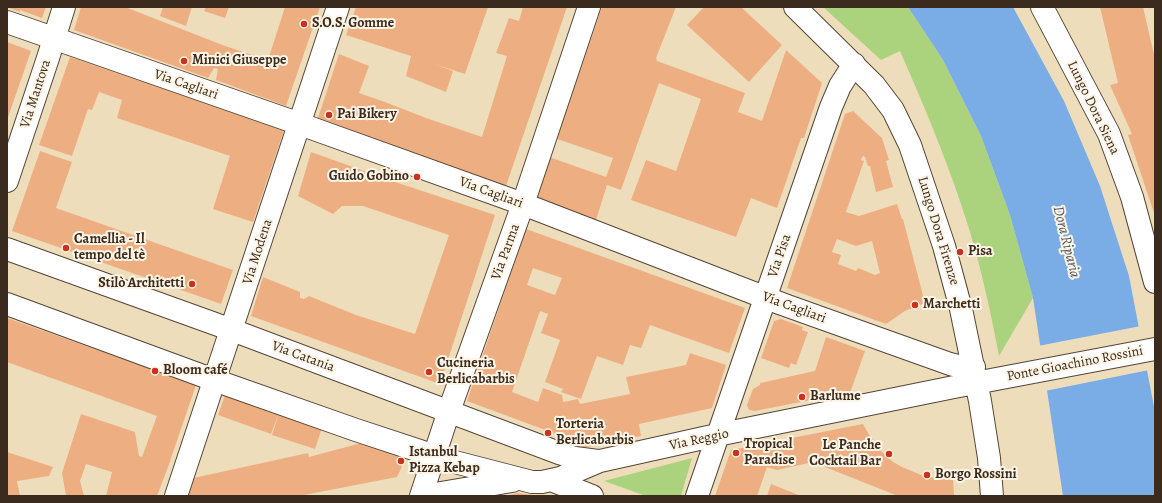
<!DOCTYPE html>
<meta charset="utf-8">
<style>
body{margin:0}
#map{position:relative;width:1162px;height:503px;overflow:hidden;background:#edb;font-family:Alegreya,serif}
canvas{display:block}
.frame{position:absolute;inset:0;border:8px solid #3b2a1e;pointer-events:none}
</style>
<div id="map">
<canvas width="1162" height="503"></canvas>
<div class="frame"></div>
</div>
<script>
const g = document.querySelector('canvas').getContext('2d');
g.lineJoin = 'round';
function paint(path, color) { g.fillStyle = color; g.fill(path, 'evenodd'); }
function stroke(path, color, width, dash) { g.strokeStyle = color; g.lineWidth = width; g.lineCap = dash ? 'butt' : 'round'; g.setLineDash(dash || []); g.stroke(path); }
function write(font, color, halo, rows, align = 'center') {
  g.font = font + ' Alegreya,serif'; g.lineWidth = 4; g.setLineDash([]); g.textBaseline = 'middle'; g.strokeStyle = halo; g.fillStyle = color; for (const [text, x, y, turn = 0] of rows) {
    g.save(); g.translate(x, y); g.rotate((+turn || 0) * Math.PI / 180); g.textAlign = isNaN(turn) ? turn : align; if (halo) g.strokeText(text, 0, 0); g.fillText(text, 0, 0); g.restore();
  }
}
paint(new Path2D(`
 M823,7H908L943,60L981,136L1010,215L1033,298L999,356C991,314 982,272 970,232C951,170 926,110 900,51L881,60Z
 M692,458L681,496H646L604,481Z`), '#abd37e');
paint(new Path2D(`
 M908,7H1013L1064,101L1100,186L1129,276L1155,412V496H1063L1033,298L1010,215L981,136L943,60Z`), '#7aade6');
paint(new Path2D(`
 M1141,326L1149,370L1045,391L1038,346Z`), '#edb');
paint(new Path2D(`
 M7,7H46L42,18L20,10V12Z
 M81,7H125L225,46L268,60L285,7H320L286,106L216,80L218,69L214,68L208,78L74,30Z
 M163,7H192L186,26L160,16Z
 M206,7H229L225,18L204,11Z
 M356,7H488L465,74L434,64L453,71L446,92L406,76L411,56L346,35Z
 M523,7H567L506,186L318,118L339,54L369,66L359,93L385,102L426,118L482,137L507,56L496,53L509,18L519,21Z
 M602,7H676L656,58L657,61L745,93L738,112L762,121L786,50L822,83L804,138H801L777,208L751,198L736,237L631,200L646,160L676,171L701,99L659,83L621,190L607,185L596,220L536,198L549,157L606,177L613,158L557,139Z
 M704,7H741L782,45L749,82L687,25Z
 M1100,7H1143L1155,59V216L1128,135L1132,134L1110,85L1118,83Z
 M7,42L31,51L7,120Z
 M70,57L284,130L253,222L213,209L230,156L117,118L122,100L99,92L92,110L88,109L72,156L39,145Z
 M853,111L882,138L889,160L886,161L893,187L876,192L870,166H868L865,157L863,156L861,160L864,161L846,212L859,216L897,204L902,219H903L925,303L905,311L886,324L787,288L845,114ZM837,239L856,246L872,241L880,273L875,275L858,268L856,271L838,264L841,255L832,252Z
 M40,151L72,162L56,208L233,270L221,304L12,231Z
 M311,152L395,182L495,215L440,384L251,316L263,277L300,292V298L304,299L309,296L356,315L415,334L449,235L363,206H342L333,214L298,196Z
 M526,229L745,308L729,353L650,325L641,348L630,345L623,365L597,356L581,399L561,392L563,389L545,382L560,340L541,333L548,314L540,311L512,392L538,402L543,388L562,395L563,402L578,399L580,404L630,394L626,377L686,365L690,353L726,365L712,408L639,424L641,436L573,450L569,434L567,438L467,401ZM533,268L562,278L555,295L527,285Z
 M7,318L196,385L168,467L157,496H106L112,472L86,464L80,481L84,496H66L62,473L81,414L135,432L139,456L142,457L157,416L7,362Z
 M781,319L803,327L802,330L808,332L796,365L791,363L789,368L761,358L774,321Z
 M826,337L865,351L850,393L821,398L755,411L749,410L747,405L753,389L760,385V383L815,371Z
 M227,390L323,425L315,449L272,435L279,413L271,434L218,415Z
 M863,424L868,433L879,449L893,462L902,467L926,477L953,479L954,496H898L825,467L827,459L777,470L767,467L757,496H715L731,450Z
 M365,442L405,460L397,477L299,496H182L189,479L308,453L309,457Z
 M7,452L53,467L49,476L17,481L20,496H7Z
 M771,484L801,496H767Z
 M518,493L534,495V496H505Z`), '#edaf82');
const minor = new Path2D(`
 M795,7L874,85L893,110L910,145L944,246L961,309L980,401L989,458L992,496
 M1042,7L1109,134L1132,197L1155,282
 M7,22L300,124L523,204L782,304L950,364L962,367H974
 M7,181L48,58L64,7
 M7,249L232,330L559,453L575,458L598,461
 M7,304L214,380L356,430L447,460L532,482H542L560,478L600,461L717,435L954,387L1155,349
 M551,480L592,496
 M176,496L338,7
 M421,496L449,411L523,204L589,7
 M423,496L512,481
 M697,496L831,107L840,86L854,64`);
stroke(minor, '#564536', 24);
stroke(minor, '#fff', 22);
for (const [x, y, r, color] of [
 [304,24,4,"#c8321e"],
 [184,61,4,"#c8321e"],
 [329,115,4,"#c8321e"],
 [417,177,4,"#c8321e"],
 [66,248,4,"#c8321e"],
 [960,252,4,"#c8321e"],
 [192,284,4,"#c8321e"],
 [915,305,4,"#c8321e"],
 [155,371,4,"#c8321e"],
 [429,372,4,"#c8321e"],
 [802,397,4,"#c8321e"],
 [548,433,4,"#c8321e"],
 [736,453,4,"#c8321e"],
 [889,454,4,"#c8321e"],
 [401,461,4,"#c8321e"],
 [927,475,4,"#c8321e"]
]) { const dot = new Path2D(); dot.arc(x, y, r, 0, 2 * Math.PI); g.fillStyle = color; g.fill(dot); stroke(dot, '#fcf5e5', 1.5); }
write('bold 14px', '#3b2a1e', '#fcf5e5', [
 ["S.O.S. Gomme",312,24],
 ["Minici Giuseppe",192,61],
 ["Pai Bikery",337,115],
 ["Guido Gobino",409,177,"right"],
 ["Camellia - Il",74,240],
 ["tempo del tè",74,256],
 ["Pisa",968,252],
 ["Stilò Architetti",184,284,"right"],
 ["Marchetti",923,305],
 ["Cucineria",437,364],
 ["Berlicabarbis",437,380],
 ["Bloom café",163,371],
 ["Barlume",810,397],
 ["Torteria",556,425],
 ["Berlicabarbis",556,441],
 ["Tropical",744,445],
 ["Paradise",744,461],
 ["Le Panche",881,446,"right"],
 ["Cocktail Bar",881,462,"right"],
 ["Istanbul",409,453],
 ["Pizza Kebap",409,469],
 ["Borgo Rossini",935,475]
], 'left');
write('14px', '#3b2a1e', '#fcf5e5', [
 ["Via Cagliari",186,85,19],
 ["Via Mantova",36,94,-72],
 ["Lungo Dora Siena",1093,108,64],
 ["Via Cagliari",491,193,20],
 ["Lungo Dora Firenze",938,231,73],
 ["Via Modena",258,252,-72],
 ["Via Parma",506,252,-70],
 ["Via Pisa",780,256,-71],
 ["Via Cagliari",794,308,20],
 ["Via Catania",303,357,20],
 ["Ponte Gioachino Rossini",1075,364,-11],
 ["Via Reggio",699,440,-12]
]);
write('italic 15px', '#515864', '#fcf5e5', [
 ["Dora Riparia",1066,242,76]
]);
</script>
